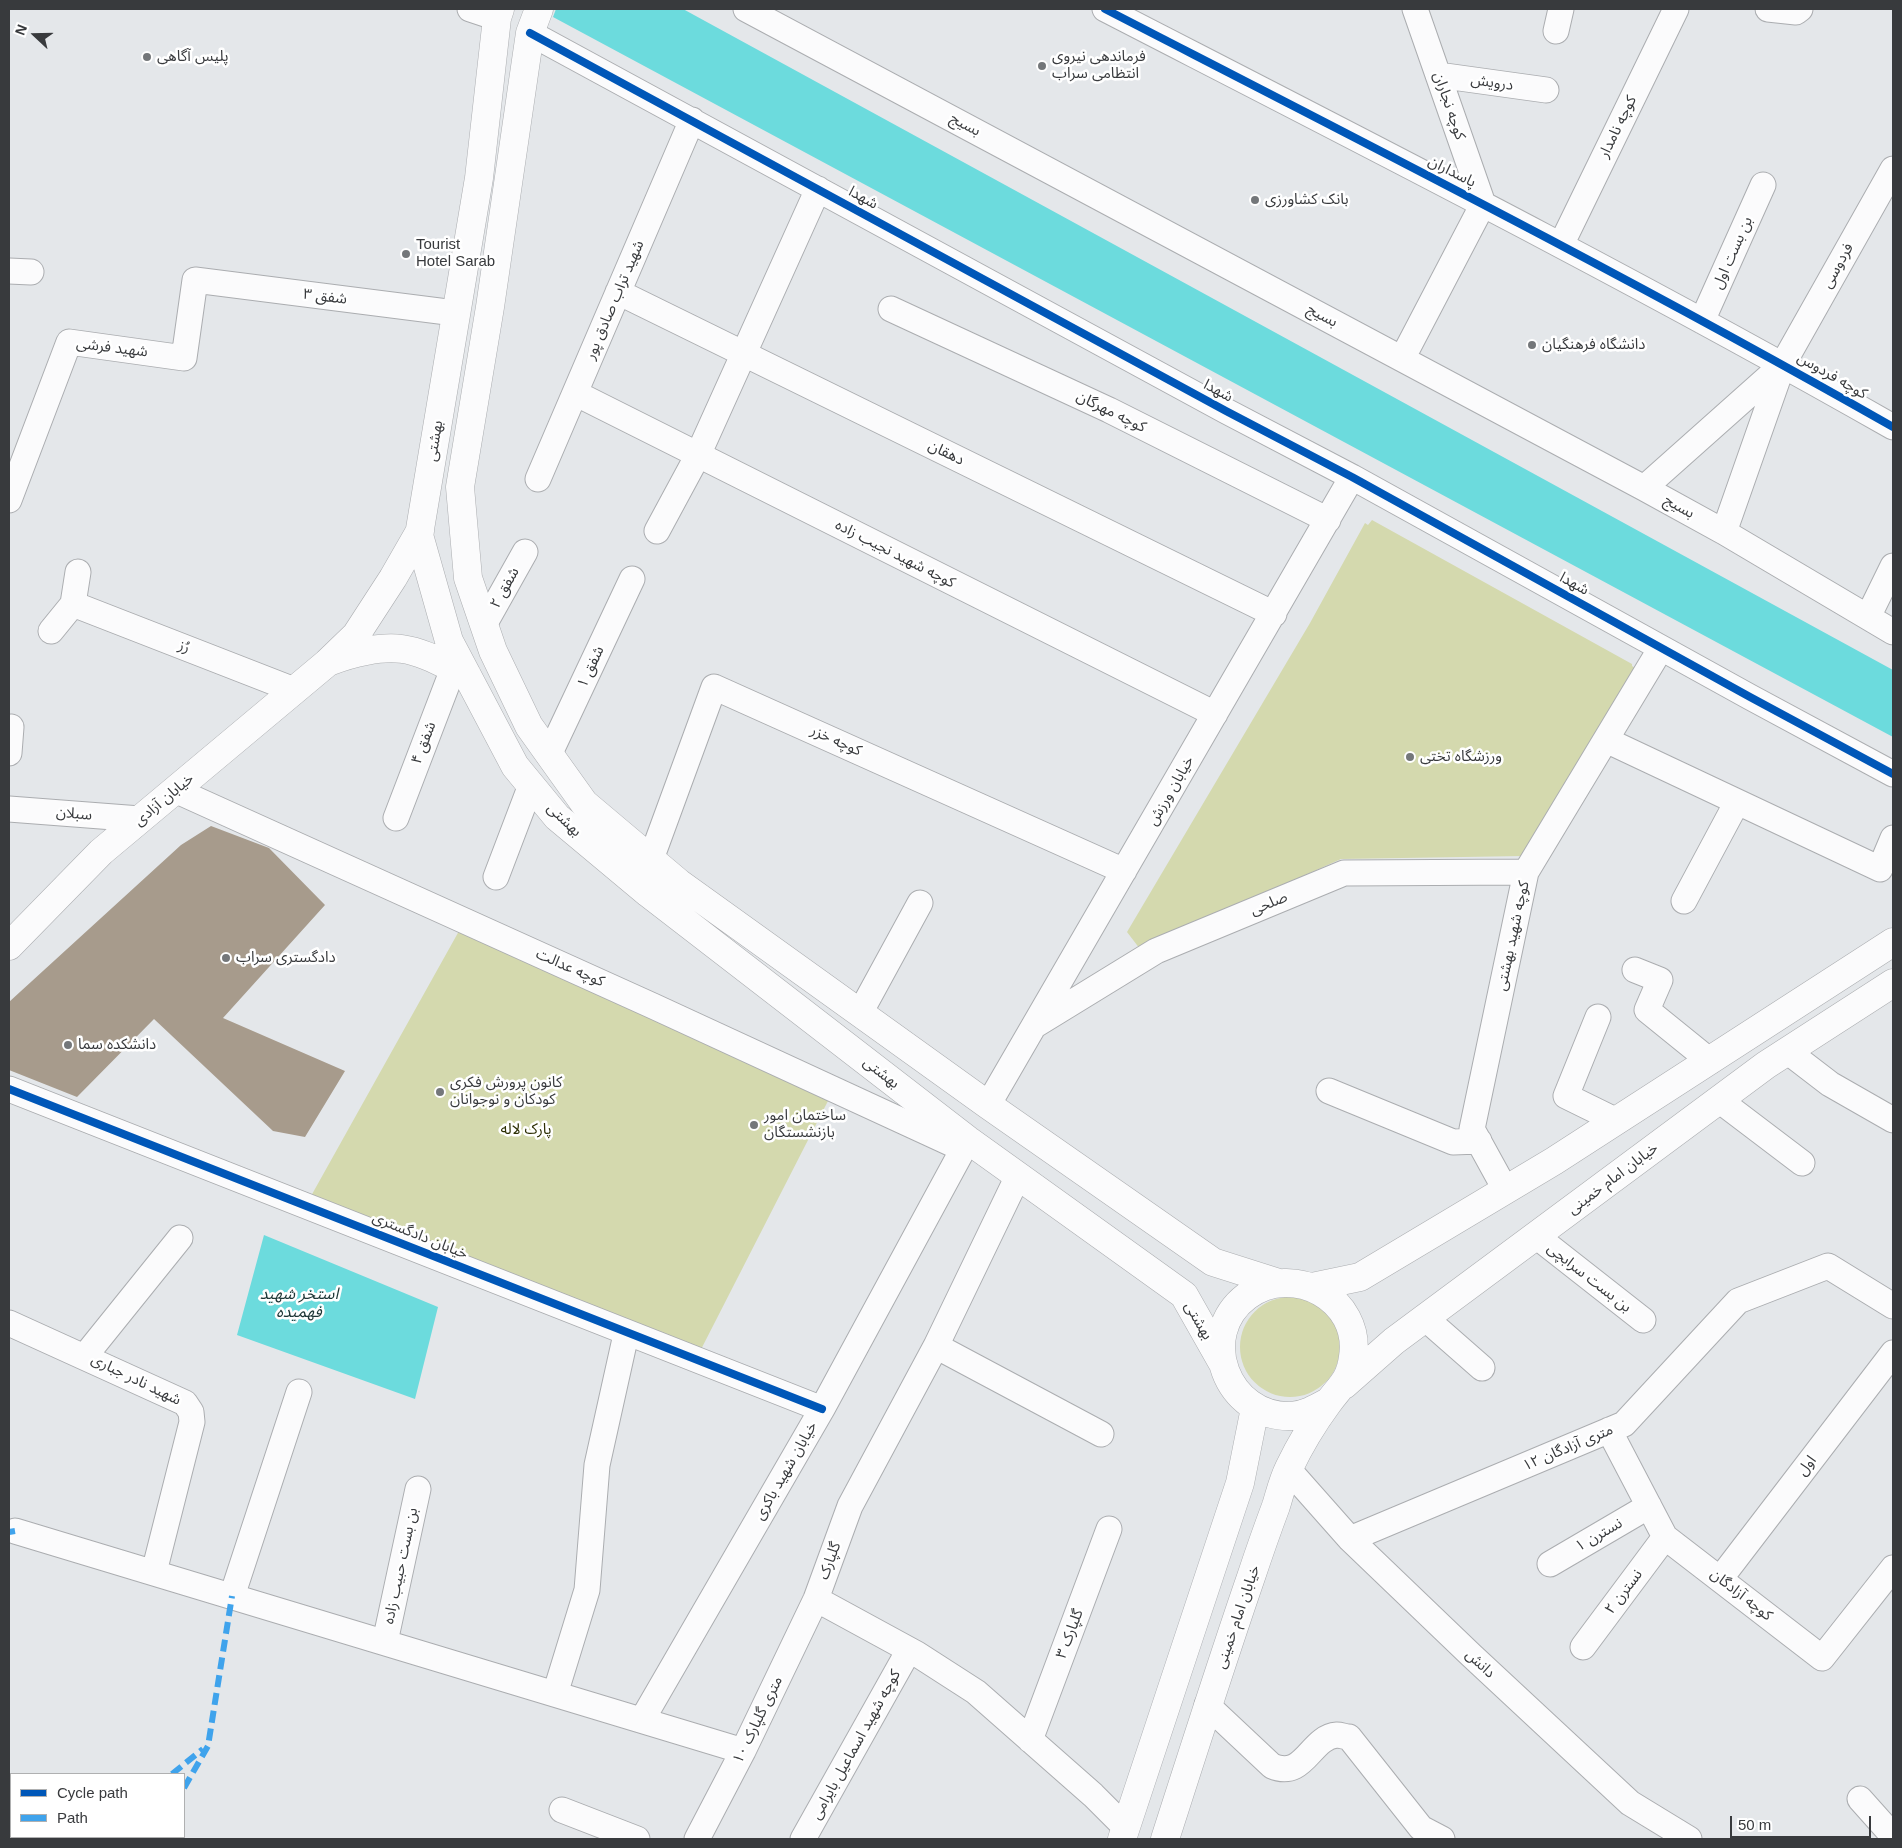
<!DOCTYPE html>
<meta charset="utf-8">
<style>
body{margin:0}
#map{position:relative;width:1902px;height:1848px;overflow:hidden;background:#e4e7ea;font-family:Helvetica,sans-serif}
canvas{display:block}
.frame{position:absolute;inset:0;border:10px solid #383a3d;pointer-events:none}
.legend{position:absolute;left:10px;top:1773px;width:175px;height:65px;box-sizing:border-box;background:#fff;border:1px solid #afb0b1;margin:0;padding:6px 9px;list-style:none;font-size:15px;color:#383a3d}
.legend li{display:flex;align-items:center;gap:10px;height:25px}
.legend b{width:25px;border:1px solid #afb0b1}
.north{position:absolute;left:10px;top:10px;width:50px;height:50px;-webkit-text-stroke:4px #fff;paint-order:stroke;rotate:291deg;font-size:14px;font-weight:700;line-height:20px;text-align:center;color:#383a3d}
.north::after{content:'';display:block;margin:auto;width:18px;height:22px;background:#383a3d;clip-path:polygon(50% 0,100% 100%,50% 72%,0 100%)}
.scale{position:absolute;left:1730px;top:1816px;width:141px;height:22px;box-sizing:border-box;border:2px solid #383a3d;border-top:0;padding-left:6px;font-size:15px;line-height:18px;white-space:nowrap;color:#383a3d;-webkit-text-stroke:4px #fff;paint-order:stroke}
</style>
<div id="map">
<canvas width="1902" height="1848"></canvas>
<div class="frame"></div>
<ul class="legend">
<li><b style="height:6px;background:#0057b8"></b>Cycle path</li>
<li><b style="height:6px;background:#3fa3ec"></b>Path</li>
</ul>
<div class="north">N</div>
<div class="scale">50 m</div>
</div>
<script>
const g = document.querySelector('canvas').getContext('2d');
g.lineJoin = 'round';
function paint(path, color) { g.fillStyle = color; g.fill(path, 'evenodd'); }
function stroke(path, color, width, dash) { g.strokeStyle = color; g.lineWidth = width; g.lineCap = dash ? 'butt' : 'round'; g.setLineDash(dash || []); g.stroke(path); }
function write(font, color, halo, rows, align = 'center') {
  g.font = font + ' Helvetica,"Noto Sans Arabic",sans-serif'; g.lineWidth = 5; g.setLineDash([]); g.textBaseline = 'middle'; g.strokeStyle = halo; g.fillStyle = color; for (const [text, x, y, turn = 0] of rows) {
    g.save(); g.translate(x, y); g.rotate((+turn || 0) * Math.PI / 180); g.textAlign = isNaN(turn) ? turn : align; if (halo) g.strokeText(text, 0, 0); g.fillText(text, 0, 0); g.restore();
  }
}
paint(new Path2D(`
 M1372,520L1632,664V666L1638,670L1524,856L1341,859L1140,949L1127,932L1310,623L1365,523L1368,525Z
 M459,931L829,1099L692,1367L306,1205Z
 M1240 1347a50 50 0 1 1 100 0a50 50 0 1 1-100 0Z`), '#d4d9ae');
paint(new Path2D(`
 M556,9H683L1893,670V737L553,17Z
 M264,1235L438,1307L415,1399L237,1335Z`), '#6cdbdd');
paint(new Path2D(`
 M211,826L269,848L325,905L223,1018L345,1071L305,1137L273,1131L154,1019L77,1097L9,1070V1002L181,845Z`), '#a79b8c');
const minor = new Path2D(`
 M470,9L497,18
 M746,9L1644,488L1724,532L1893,632
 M1105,9C1369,145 1635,280 1893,427
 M1768,9L1796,12L1800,9
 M1556,31L1561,9
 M530,33L1226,411L1352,477L1750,697L1893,774
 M1438,75L1546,90
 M1561,245L1676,9
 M9,271L31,272
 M618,292L1274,614
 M891,309L1109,410L1328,520
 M1702,321L1763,185
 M1402,359L1483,204L1415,9
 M575,393L1215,714
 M538,479L692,120
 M1644,488L1781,366
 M9,500L69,342L184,358L195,280L455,313
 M657,531L698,455L818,189
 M1724,532L1783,364L1893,169
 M73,604L294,690
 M1868,617L1893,566
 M484,625L525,552
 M51,631L73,604L78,572
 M1606,740L1880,869L1893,838
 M9,753L11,727
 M549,755L632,579
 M175,790L653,1006L963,1149
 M9,809L140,819
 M396,818L453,669
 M651,859L714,687L1124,871
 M496,877L531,785
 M1684,901L1737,802
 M1635,970L1660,980L1647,1010L1710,1061
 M860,1013L920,903
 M1598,1017L1566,1096L1617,1121
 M1037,1024L1156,951L1344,873L1526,872
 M1787,1051L1830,1084L1893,1120
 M9,1089L822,1409
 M1329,1091L1453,1142L1479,1141
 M1719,1100L1802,1163
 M988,1105L1352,477
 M1505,1189L1472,1129L1526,872L1661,648
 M1536,1236L1643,1320
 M1425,1318L1482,1368
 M9,1323L185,1403L191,1412L192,1422L154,1572
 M936,1346L1101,1434
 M85,1356L180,1238
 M1609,1430L1665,1537L1822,1658L1893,1568
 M1288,1469L1350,1539L1471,1655L1630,1803L1689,1839
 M15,1531L743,1751
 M1350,1539L1624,1424L1738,1301L1828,1266L1893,1306
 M1550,1564L1649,1506
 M1720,1579L1893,1353
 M232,1596L299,1392
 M816,1599L917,1654L976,1692L1093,1795L1126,1828
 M385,1642L418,1489
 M1583,1647L1665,1537
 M555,1694L587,1590L597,1465L625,1339
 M1207,1705L1272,1766C1305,1780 1310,1737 1337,1735C1341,1735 1345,1737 1349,1737L1421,1828L1442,1839
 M642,1720L822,1409L968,1140
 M1030,1740L1109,1529
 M1860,1799L1893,1836
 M562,1810L637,1839
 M697,1839L743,1751L816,1599L850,1506L936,1346L1018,1176
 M803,1839L909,1650`);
const major = new Path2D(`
 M500,9L497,18L479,178L419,535L449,641L515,766L557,817L648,893L968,1140L1184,1295L1222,1362
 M539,9L530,33L490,307L460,487L468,578L493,651L529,726L584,803L679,883L988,1105L1213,1262L1279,1283
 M331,661C351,653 381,646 402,649C425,652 447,666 467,675
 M9,946L101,852L327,663L356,635L393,578L420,531
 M1312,1287L1360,1277L1554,1161L1893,942
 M1344,1385L1394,1341L1766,1065L1893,983
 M1122,1839L1240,1483L1255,1408
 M1165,1839C1193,1752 1221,1664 1251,1577C1259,1553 1267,1530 1276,1506C1280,1493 1283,1480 1289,1468C1299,1447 1314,1422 1328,1403C1340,1386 1350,1381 1353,1357C1362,1299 1293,1262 1247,1296C1195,1335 1227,1418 1291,1416C1305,1415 1317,1408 1328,1402`);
stroke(minor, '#abadb0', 27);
stroke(major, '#abadb0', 29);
stroke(new Path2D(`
 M9,1808L11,1809
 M64,1837L69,1839`), '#c7c7c9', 3, [2.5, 2.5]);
stroke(minor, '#fbfbfc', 25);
stroke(major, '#fbfbfc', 28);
stroke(new Path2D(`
 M9,1532L15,1531
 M172,1774L203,1749
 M184,1788L208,1746L232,1596
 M90,1839L93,1837
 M155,1839L156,1837`), '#3fa3ec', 6, [12, 6]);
stroke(new Path2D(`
 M1105,9C1369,145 1635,280 1893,427
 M530,33L1226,411L1352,477L1750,697L1893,774
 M9,1089L822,1409`), '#0057b8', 8);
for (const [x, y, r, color] of [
 [147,57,5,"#74777a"],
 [1042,66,5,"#74777a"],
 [1255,200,5,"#74777a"],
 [406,254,5,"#74777a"],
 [1532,345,5,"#74777a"],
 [1410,757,5,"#74777a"],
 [226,958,5,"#74777a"],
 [68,1045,5,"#74777a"],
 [440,1092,5,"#74777a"],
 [754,1125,5,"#74777a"]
]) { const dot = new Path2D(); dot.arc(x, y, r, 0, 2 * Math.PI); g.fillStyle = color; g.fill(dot); stroke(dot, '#fff', 2); }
write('15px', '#383a3d', '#fff', [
 ["پلیس آگاهی",157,57],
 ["فرماندهی نیروی",1052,57],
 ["انتظامی سراب",1052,74],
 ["بانک کشاورزی",1265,200],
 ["Tourist",416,245],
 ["Hotel Sarab",416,262],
 ["دانشگاه فرهنگیان",1542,345],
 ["ورزشگاه تختی",1420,757],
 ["دادگستری سراب",236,958],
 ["دانشکده سما",78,1045],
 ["کانون پرورش فکری",450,1083],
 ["کودکان و نوجوانان",450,1100],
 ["ساختمان امور",764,1116],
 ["بازنشستگان",764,1133]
], 'left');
write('15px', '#383a3d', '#fff', [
 ["درویش",1492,83,8],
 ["کوچه نجاران",1449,106,71],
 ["بسیج",965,125,28],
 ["کوچه نامدار",1618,127,-64],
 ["پاسداران",1452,172,27],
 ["شهدا",863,198,29],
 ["بن بست اول",1733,253,-66],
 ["فردوسی",1838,266,-61],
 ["شفق ۳",325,297,7],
 ["شهید تراب صادق پور",615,300,-67],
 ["بسیج",1322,316,28],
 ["شهید فرشی",112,348,7],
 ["کوچه فردوس",1832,376,30],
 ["شهدا",1218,391,28],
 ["کوچه مهرگان",1111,412,26],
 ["بهشتی",435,441,-81],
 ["دهقان",946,453,26],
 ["بسیج",1679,507,29],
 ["کوچه شهید نجیب زاده",895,554,27],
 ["شهدا",1574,584,29],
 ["شفق ۲",505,588,-61],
 ["رُز",184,647,21],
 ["شفق ۱",591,667,-65],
 ["کوچه خزر",836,741,24],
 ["شفق ۴",424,743,-69],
 ["خیابان ورزش",1171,791,-60],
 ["خیابان آزادی",164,800,-40],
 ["سبلان",74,814,5],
 ["بهشتی",564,820,44],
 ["صلحی",1269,904,-23],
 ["کوچه شهید بهشتی",1513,936,-78],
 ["کوچه عدالت",570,968,24],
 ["بهشتی",881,1073,38],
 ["خیابان امام خمینی",1613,1179,-37],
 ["خیابان دادگستری",420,1236,22],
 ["بن بست سرابچی",1589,1278,38],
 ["بهشتی",1198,1321,60],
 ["شهید نادر جباری",136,1380,26],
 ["۱۲ متری آزادگان",1568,1448,-23],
 ["اول",1807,1466,-53],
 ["خیابان شهید باکری",786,1471,-60],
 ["نسترن ۱",1599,1535,-30],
 ["گلپارک",830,1561,-70],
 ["بن بست حبیب زاده",401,1566,-78],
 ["نسترن ۲",1624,1592,-53],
 ["کوچه آزادگان",1741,1595,38],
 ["خیابان امام خمینی",1238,1617,-71],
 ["گلپارک ۳",1070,1634,-69],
 ["دانش",1480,1664,43],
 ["۱۰ متری گلپارک",758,1720,-64],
 ["کوچه شهید اسماعیل بایرامی",856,1745,-61]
]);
write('15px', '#2c2e03', '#fff', [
 ["پارک لاله",526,1130]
]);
write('italic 16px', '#1d3636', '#fff', [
 ["استخر شهید",299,1295],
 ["فهمیده",299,1313]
]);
</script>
